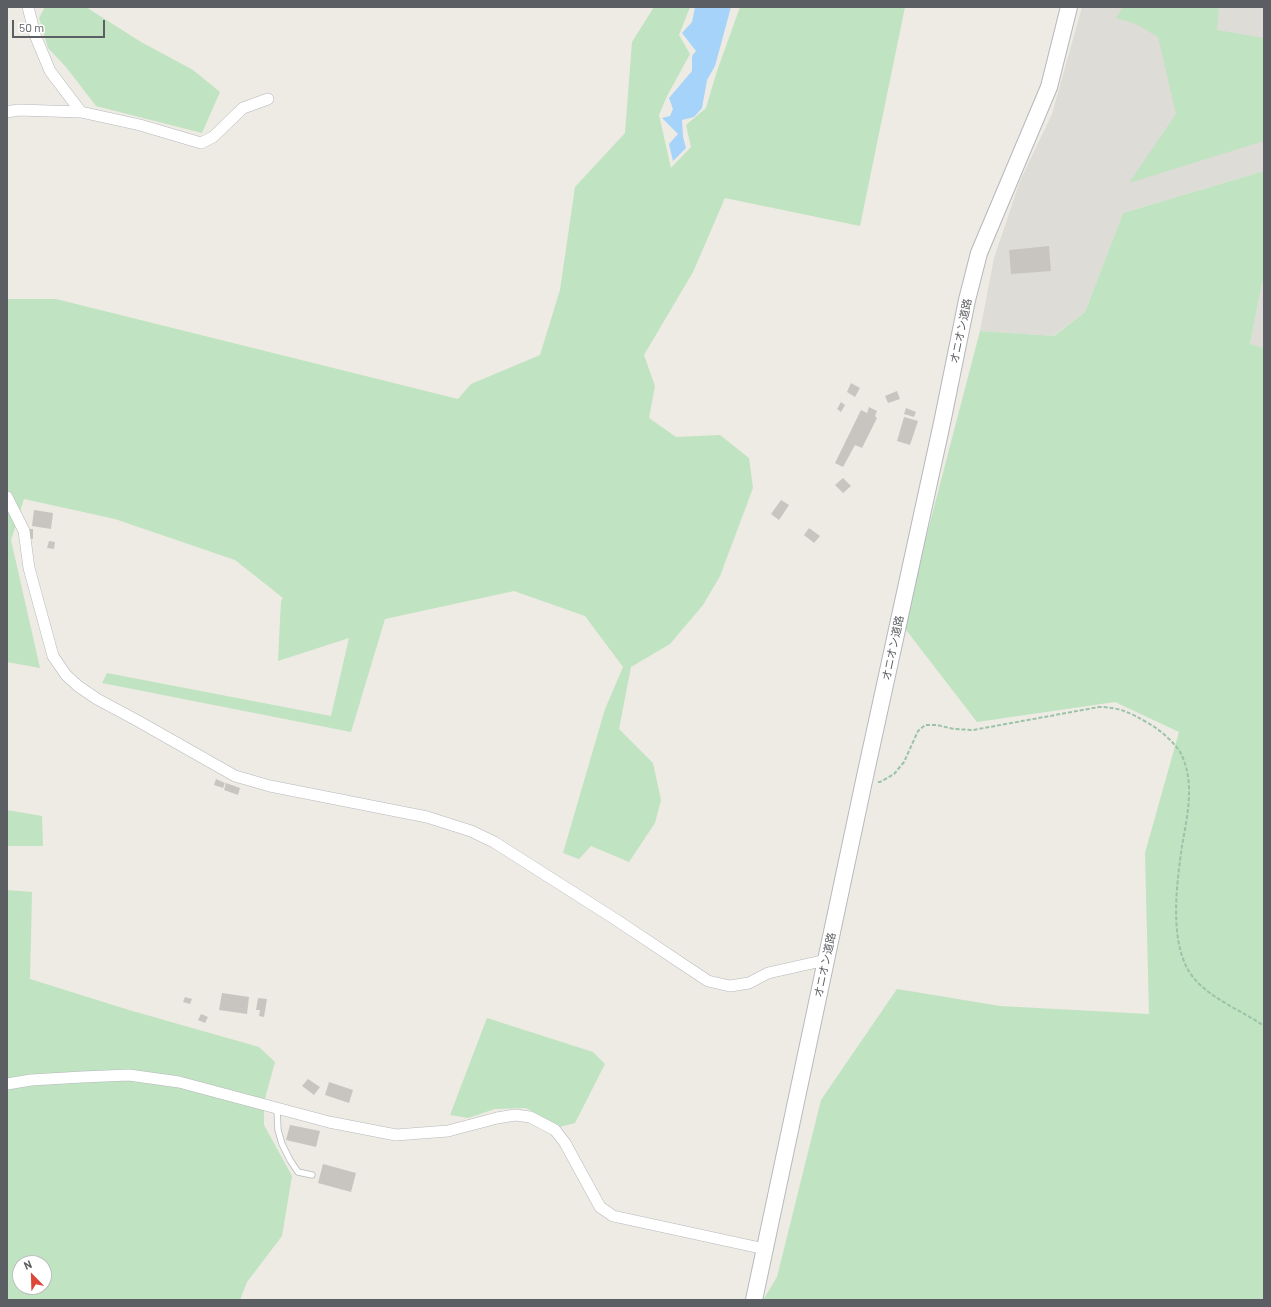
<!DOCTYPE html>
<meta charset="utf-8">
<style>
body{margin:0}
#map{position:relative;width:1271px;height:1307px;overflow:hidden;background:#edebe3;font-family:Barlow,sans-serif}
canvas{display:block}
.frame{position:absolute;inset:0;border:8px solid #5b5e62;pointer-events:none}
.north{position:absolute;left:12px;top:1255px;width:40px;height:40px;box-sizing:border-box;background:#fff;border:1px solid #bdbfc0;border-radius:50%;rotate:337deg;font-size:11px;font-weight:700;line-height:16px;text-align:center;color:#5b5e62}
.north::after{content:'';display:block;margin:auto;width:14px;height:18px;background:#de4737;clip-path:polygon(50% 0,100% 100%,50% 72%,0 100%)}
.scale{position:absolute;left:12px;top:20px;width:93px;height:18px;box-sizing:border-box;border:2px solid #5b5e62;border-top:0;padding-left:5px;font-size:12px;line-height:14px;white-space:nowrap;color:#5b5e62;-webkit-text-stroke:3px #fff;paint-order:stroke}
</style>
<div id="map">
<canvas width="1271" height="1307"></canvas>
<div class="frame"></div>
<div class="north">N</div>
<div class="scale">50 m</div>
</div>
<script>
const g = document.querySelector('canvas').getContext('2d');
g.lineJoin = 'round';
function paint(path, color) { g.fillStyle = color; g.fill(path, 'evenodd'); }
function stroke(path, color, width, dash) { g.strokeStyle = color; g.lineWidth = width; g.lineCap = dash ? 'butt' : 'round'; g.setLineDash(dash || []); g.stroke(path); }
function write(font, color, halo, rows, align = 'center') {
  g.font = font + ' Barlow,"Noto Sans JP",sans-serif'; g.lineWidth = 4; g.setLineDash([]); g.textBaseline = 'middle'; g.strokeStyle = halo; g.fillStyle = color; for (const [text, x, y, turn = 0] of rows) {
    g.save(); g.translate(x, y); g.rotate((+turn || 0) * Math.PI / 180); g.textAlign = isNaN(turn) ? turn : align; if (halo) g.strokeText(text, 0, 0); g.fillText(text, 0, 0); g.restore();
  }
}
paint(new Path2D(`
 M1082,7H1264V171L1123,213L1085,312L1053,336L980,331L994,258L1020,181L1052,114Z
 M1264,274V348L1250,344Z`), '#dedcd7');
paint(new Path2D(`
 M45,7H86L141,42L193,70L220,92L202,133L96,106L66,67L48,48L39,18Z
 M654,7H690L679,35L690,54L667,96L659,115L671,168L691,147L686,125L706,108L717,71L740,7H905L860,226L725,198L693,272L644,355L655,386L649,418L676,437L720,435L749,458L753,488L720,576L703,605L670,644L631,667L619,729L653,763L661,800L655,823L629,862L591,846L579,859L563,853L605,709L623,667L585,616L514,591L385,619L351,732L102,683L107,673L331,716L349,638L278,661L281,601L283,598L235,560L115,519L24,499L11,540L40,668L7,662V299H56L458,399L471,384L540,355L560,290L575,187L625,133L632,42Z
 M1123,7H1219L1217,30L1264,38V141L1129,183L1176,114L1158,37L1136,24L1116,18Z
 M1264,171V274L1250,344L1264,348V1300H763L777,1277L821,1100L897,989L1000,1006L1149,1014L1145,853L1179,732L1115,702L977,722L903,626L980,331L1054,336L1085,312L1123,213Z
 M7,810L42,816L43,846H7Z
 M7,890L32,892L30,979L129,1010L259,1047L275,1062L264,1102V1125L292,1176L282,1236L247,1282L240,1300H7ZM20,1263H44V1287H20Z
 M487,1018L593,1052L605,1064L575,1123L560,1127L526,1108L495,1109L468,1118L450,1115Z`), '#c0e3c1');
paint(new Path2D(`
 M695,7H731L715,66L707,80L702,108L694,117L682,120L683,137L686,148L673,161L669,144L678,134L662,118L670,116L673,109L669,98L692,71V56L696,51L682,33L692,22Z`), '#a5d3fa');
paint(new Path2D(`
 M1049,246L1051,271L1011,274L1009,250Z
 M851,383L860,388L855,397L847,392Z
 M897,391L900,399L888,403L885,396Z
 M841,402L845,405L841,412L837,409Z
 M869,407L877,411L875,416L877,418L862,448L855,445L843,467L835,463L861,410L867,413Z
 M906,408L916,412L914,417L904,414Z
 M904,417L918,421L910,445L897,441Z
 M843,478L851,486L843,493L835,485Z
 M781,500L789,505L779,520L771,514Z
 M34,510L53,513L51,529L32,526Z
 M809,528L820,536L814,543L804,535Z
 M28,529H33V539H28Z
 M49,541L55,542L54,549L47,548Z
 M216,779L225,783L223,788L214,785Z
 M226,783L240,788L238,795L224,790Z
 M222,993L249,997L247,1014L219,1010Z
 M185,997L192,999L190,1004L183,1002Z
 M258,998L267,999L264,1017L259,1016L260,1010H256Z
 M201,1014L208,1017L205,1023L198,1020Z
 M308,1079L320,1087L314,1095L302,1086Z
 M329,1082L353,1090L349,1103L325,1095Z
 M290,1125L320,1131L316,1147L286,1140Z
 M323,1164L356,1173L351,1192L318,1183Z`), '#c8c5c0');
const lane = new Path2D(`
 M277,1108L278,1130L282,1144L290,1160L298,1172L312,1175`);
const street = new Path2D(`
 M28,7L35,35L50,71L81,112
 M7,112L18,110L81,112L140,125L201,143L213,137L243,108L268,99
 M7,497L24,531L29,568L53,656L66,675L78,686L97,699L138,721L235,776L270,786L427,817L471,831L494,842L615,919L708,981L730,986L749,983L768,973L826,960
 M7,1084L31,1080L82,1077L129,1075L179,1082L329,1122L396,1135L448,1131L497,1118L515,1115L530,1117L555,1130L565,1143L600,1207L613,1216L765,1249`);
const secondary = new Path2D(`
 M754,1300L864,781L942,423L967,300L979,253L1049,87L1069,7`);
stroke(lane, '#b5b8bc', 7);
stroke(street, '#b5b8bc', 12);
stroke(secondary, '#b4b7bc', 18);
stroke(new Path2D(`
 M878,782H880L894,774L904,762L918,731L925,725H937L954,729L973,730L1099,707C1119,707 1131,713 1148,723C1158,728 1178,745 1182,756C1195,784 1187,817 1182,846C1177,882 1170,932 1186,966C1200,995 1238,1008 1264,1026`), '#9ac3a7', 2, [4, 2]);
stroke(lane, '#fff', 5.5);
stroke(street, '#fff', 11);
stroke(secondary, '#fff', 16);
write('11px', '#5b5e62', '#fff', [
 ["オニオン道路",961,331,-78],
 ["オニオン道路",893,648,-78],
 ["オニオン道路",825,965,-78]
]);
</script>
